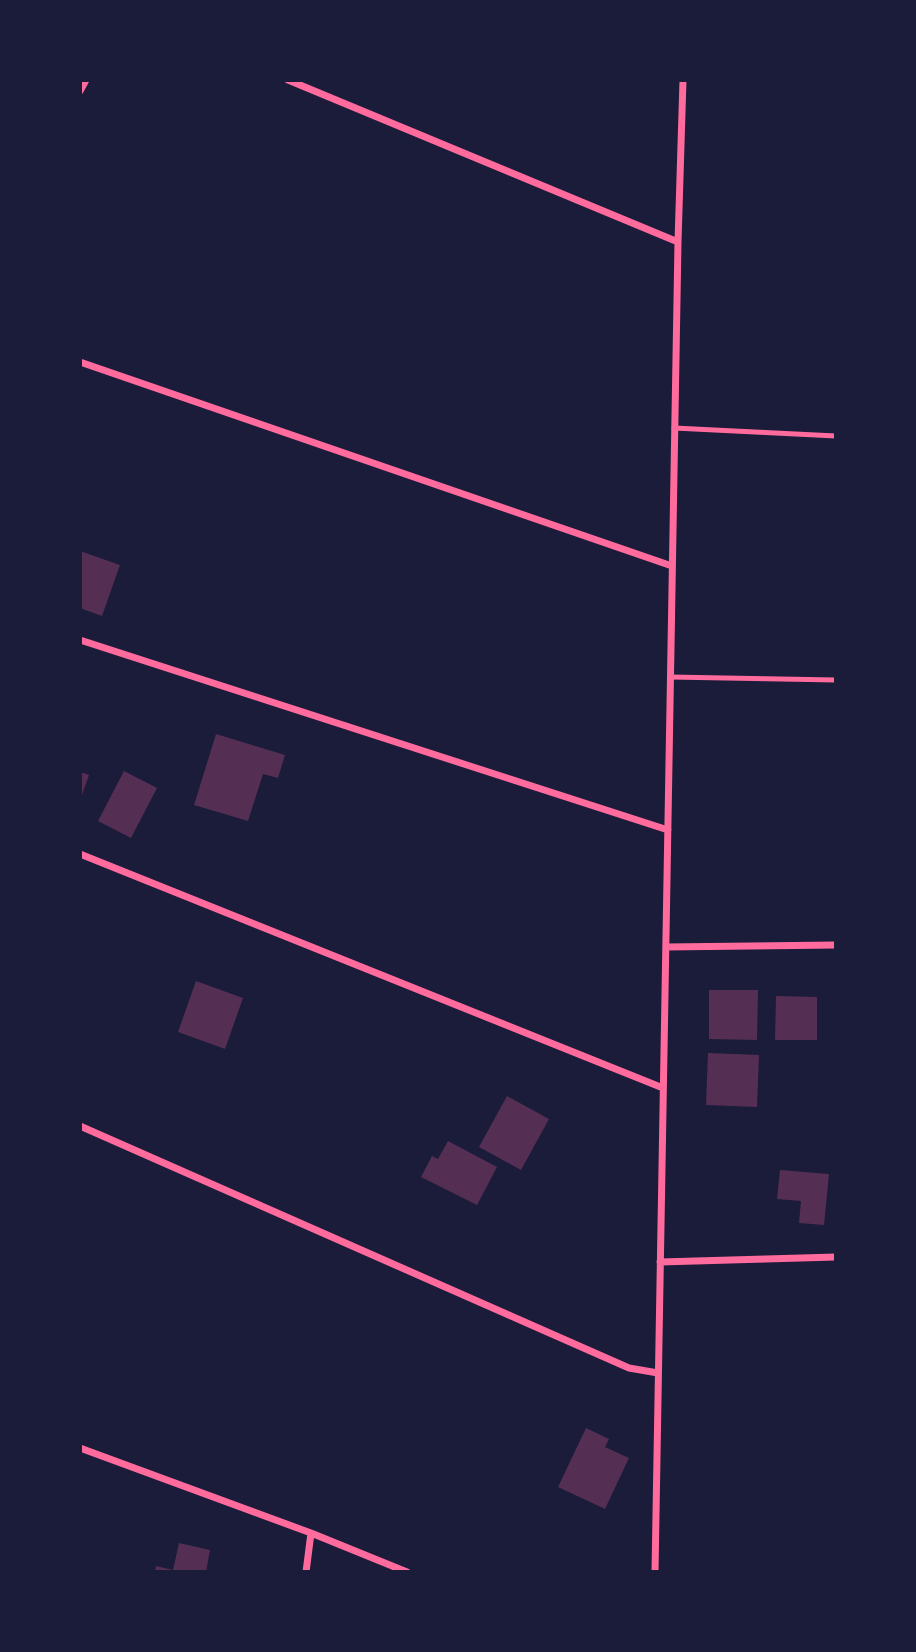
<!DOCTYPE html>
<style>
body{margin:0}
#map{position:relative;width:916px;height:1652px;overflow:hidden;background:#1b1b3a;font-family:Mulish,sans-serif}
canvas{display:block}
.frame{position:absolute;inset:0;border:82px solid #1b1b3a;pointer-events:none}
</style>
<div id="map">
<canvas width="916" height="1652"></canvas>
<div class="frame"></div>
</div>
<script>
const g = document.querySelector('canvas').getContext('2d');
g.lineJoin = 'round';
function paint(path, color) { g.fillStyle = color; g.fill(path, 'evenodd'); }
function stroke(path, color, width, dash) { g.strokeStyle = color; g.lineWidth = width; g.lineCap = dash ? 'butt' : 'round'; g.setLineDash(dash || []); g.stroke(path); }
paint(new Path2D(`
 M80,551L120,565L102,616L80,608Z
 M216,734L285,755L278,778L263,774L248,821L194,805Z
 M124,771L157,788L131,838L98,821Z
 M80,772L89,775L81,798H80Z
 M196,981L243,998L225,1049L178,1032Z
 M709,990H758L757,1040L709,1039Z
 M776,996L817,997V1040H775Z
 M708,1053L759,1055L757,1107L706,1105Z
 M507,1096L549,1119L521,1170L479,1147Z
 M448,1141L497,1167L477,1205L421,1177L432,1156L438,1159Z
 M780,1170L829,1174L824,1225L799,1223L801,1201L777,1199Z
 M586,1428L609,1439L605,1447L629,1458L605,1509L558,1487Z
 M179,1543L210,1550L206,1572H155L156,1566L173,1570Z`), '#542f53');
stroke(new Path2D(`
 M674,428L836,436
 M670,677L836,680`), '#ff6b9d', 5);
stroke(new Path2D(`
 M288,80L678,242
 M80,91L86,80
 M80,362L672,566
 M80,640L668,830
 M80,854L663,1088
 M666,947L836,945
 M80,1126L629,1368L658,1373
 M660,1262L836,1257
 M80,1448L311,1533L407,1572
 M306,1572L311,1533
 M655,1572L678,242L683,80`), '#ff6b9d', 7);
</script>
